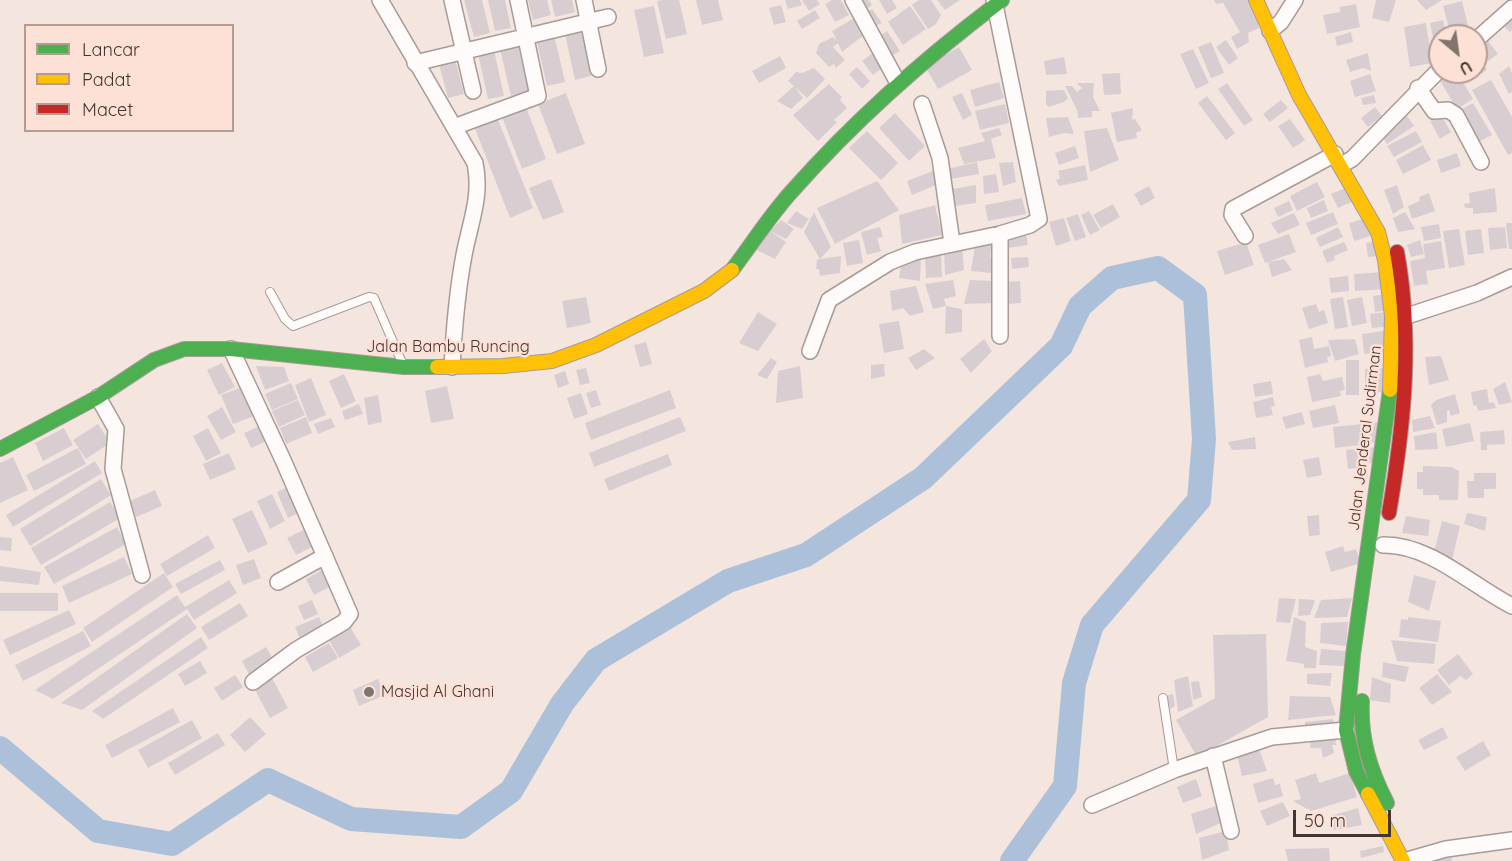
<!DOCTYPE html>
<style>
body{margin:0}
#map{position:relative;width:1512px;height:861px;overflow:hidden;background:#f5e5df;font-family:Quicksand,sans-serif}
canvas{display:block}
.legend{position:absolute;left:24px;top:24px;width:210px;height:108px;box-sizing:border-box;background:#fde1d7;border:2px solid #b39c94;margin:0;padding:8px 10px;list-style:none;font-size:18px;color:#433530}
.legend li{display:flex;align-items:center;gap:12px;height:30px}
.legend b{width:30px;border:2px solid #b39c94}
.north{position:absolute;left:1428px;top:24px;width:60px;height:60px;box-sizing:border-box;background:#fde1d7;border:2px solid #b39c94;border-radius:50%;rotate:151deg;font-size:16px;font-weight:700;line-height:24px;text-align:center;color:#433530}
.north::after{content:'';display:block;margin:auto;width:21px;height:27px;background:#81736d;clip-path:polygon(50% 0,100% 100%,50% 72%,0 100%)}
.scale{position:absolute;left:1293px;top:810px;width:98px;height:27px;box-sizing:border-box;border:3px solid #433530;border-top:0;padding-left:8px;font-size:18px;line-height:21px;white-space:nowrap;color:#433530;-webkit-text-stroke:4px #fde1d7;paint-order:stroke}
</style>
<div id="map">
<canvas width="1512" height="861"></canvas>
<ul class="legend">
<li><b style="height:8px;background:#4caf50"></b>Lancar</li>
<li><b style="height:8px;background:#ffc107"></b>Padat</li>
<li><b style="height:8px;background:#c62828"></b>Macet</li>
</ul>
<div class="north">U</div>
<div class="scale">50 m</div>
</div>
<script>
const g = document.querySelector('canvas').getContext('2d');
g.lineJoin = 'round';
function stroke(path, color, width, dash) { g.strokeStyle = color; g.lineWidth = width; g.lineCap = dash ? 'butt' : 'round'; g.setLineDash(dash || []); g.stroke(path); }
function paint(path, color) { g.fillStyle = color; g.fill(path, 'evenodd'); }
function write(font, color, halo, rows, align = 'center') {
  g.font = font + ' Quicksand,sans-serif'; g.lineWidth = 5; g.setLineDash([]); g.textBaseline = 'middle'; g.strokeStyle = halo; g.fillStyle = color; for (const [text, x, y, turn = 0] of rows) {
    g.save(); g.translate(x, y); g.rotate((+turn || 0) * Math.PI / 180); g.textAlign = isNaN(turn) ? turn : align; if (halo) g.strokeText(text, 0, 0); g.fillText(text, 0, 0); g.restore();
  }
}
stroke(new Path2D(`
 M0,748L98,831L172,844L268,780L351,819L461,827L511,791L562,704L596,660L728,581L806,555L923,478L1061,346L1080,306L1112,278L1158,268L1195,295L1204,439L1199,500L1092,625L1074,683L1065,786L1012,861`), '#acc1d9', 24);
paint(new Path2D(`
 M464,0H482L490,33L474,37Z
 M488,0H505L511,28L495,31Z
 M528,0H547L551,15L533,20Z
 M551,0H572L575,12L555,17Z
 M663,0H679L687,34L666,39L657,1Z
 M696,0H718L723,20L702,25Z
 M785,0H800L802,5L788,9Z
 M802,0H817L820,4L809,11Z
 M832,0H841L849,15L835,22L825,4Z
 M856,0H869L872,5L863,12Z
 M879,0H892L897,8L887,14Z
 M919,0H931L941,15L936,24L928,29L912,5Z
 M937,0H960L945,10Z
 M1214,0H1253L1259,28L1248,33L1249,42L1237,49L1231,37L1240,32L1223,3L1216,4Z
 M1376,0H1396L1389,22L1372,18Z
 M1417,0H1442L1426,10Z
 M1462,1L1470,34L1451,36L1443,6Z
 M1356,4L1360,27L1327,34L1323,15L1340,12V7Z
 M781,5L786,22L774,25L769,8Z
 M654,6L664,53L644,57L634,10Z
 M910,6L926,29L903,45L888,22Z
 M872,9L882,23L871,28L863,14Z
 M815,10L820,18L802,29L797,21Z
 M1512,12V30L1510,32L1501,23Z
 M856,17L864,35L842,52L838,43L833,47L845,60L836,68L834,64L829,67L816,53L819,44L833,37L837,41L832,31Z
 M1443,20L1447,36H1440V50L1436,51L1430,23Z
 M1426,23L1432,63L1410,67L1404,27Z
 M582,31L591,76L575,80L565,34Z
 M887,31L900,51L889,58L876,38Z
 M1351,32L1353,42L1337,46L1335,37Z
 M554,34L565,82L547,86L536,38Z
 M1226,40L1238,58L1229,65L1216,47Z
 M1488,41L1498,54L1488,61L1479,48Z
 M1211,42L1224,73L1211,78L1198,47Z
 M518,45L529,92L511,96L500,49Z
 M959,47L972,70L938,89L925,66Z
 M1193,49L1209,83L1196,89L1180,54Z
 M494,50L504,96L488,99L478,54Z
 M1476,52L1487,70L1474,78L1470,72H1476Z
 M873,53L881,63L882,68L873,75L862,61Z
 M1368,53L1371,71L1363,68L1350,72L1346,60Z
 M780,56L786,68L759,83L752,71Z
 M1064,57L1067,74L1046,75L1044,61Z
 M455,59L464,94L448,98L439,64Z
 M1509,66L1512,73V92L1509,94L1499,74Z
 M857,67L870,81L862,89L849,74Z
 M814,68L825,79L807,98L788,81L796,72L802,73Z
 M1439,72H1457L1473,99L1457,109L1436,74Z
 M1120,73L1121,94L1104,95L1102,74Z
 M1370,74L1376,91L1355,97L1350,81Z
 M1491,80L1512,117V153L1508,155L1472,90Z
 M999,82L1004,98L975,107L970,90Z
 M1077,83H1094L1093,97L1100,111H1092V117L1078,118L1077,110L1065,86H1072L1077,92L1082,88Z
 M1227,83L1253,120L1244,126L1218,89Z
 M829,84L842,97L840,100L847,108L834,120L837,122L818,141L793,115Z
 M794,86L803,98L791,109L777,101Z
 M1064,90L1068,98L1064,102L1049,107L1046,104V91Z
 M566,93L585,144L557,154L538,104Z
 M962,93L972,115L963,120L952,97Z
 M1374,95L1376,103L1363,105L1361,98Z
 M1207,96L1235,133L1226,140L1198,103Z
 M1281,100L1288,108L1270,122L1263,114Z
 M1473,103L1492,135L1474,144L1457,112Z
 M1005,104L1009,123L980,130L975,111Z
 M526,107L546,159L522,169L502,117Z
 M1375,107L1382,116L1368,127L1361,118Z
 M1133,108L1132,120L1135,119L1142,130L1136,133L1137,138L1117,142L1111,113Z
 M895,113L925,146L909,161L879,128Z
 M1405,113L1414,126L1387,144L1380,132Z
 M497,117L533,208L510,218L474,126Z
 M1068,117L1074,134L1064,133L1049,137L1046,118Z
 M1442,117L1451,132L1440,139L1430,121Z
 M1290,119L1305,140L1293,148L1278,126Z
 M999,128L1002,135L991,139L996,158L964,164L958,148L985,141L981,133Z
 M1107,128L1119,160L1090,172L1084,131Z
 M867,131L898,163L881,180L849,148Z
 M1416,131L1422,142L1394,157L1387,146Z
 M1423,145L1431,160L1403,174L1396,160Z
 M1075,146L1079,158L1059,165L1055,153Z
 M1457,153L1461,166L1441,173L1437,160Z
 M977,162L979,174L950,179L947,169Z
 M1013,162L1016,182L1003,186L999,163Z
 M1085,165L1088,180L1059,186L1056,180L1060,178L1058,171Z
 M933,171L938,184L912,195L907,181Z
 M996,174L999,192L984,194L983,176Z
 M551,179L564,212L543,220L529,188Z
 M877,181L899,210L835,244L817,208Z
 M1317,182L1325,197L1297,211L1290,196Z
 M976,185V203L955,206L952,189Z
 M1397,185L1404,207L1393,214L1384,190Z
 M1149,186L1155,198L1141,206L1134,194Z
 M1350,186L1356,200L1338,208L1331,194Z
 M1495,188L1497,212L1473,214V208H1465L1464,204L1470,203L1469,193Z
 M1429,193L1435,211L1412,219L1408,206L1420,201L1419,197Z
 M1022,198L1026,214L988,221L985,205Z
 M1324,200L1328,211L1311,218L1307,208Z
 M1289,201L1293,210L1278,217L1274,208Z
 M1113,204L1120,217L1101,228L1093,215Z
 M935,205L942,235L902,244L899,215Z
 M796,211L809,219L802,229L787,223Z
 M1089,211L1100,230L1090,235L1081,215Z
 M814,212L831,247L820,259L841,256L840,273L820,276L819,269H816L817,260L820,259L804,232Z
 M1333,212L1338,224L1311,235L1306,223Z
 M1405,212L1415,229L1398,232L1393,218Z
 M1294,213L1300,225L1278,234L1271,223Z
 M1078,214L1086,237L1075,241L1066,218Z
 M1369,217L1374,235L1354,241L1349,223Z
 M1064,218L1071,241L1056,246L1049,222Z
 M781,220L794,229L786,239L770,231L786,242L775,259L757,250L770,231Z
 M1506,223H1512V249H1509Z
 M1439,224L1441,238L1424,241L1421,227Z
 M880,227L883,237L877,238L881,251L867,255L861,232Z
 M1338,227L1343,237L1320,247L1316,238Z
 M1505,227L1507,248L1490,250L1488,228Z
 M1459,229L1465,265L1449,268L1443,231Z
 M1481,229L1484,253L1468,255L1465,231Z
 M1025,230L1028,245L1007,248L1004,234Z
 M1289,234L1296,252L1265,263L1258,245Z
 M976,239L992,241L990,257L995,260L991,273L971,271Z
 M859,240L863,263L847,266L843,243Z
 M1420,240L1424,254L1411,257L1407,245Z
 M1379,241L1380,256L1368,257L1366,243Z
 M1441,241L1445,268L1426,271L1428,284L1414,286L1410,261L1425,258L1423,244Z
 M1246,242L1254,265L1225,275L1217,251Z
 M1344,242L1348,250L1334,256L1335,260L1327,263L1322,251Z
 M962,246L964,270L945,275L944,248Z
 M941,251L942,277L926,278L925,254Z
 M921,257L920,281L899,278L902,261Z
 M1028,257L1029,267L1012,269L1011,258Z
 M1284,259L1292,270L1272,277L1268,262Z
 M1384,272L1386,289L1355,291L1354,274Z
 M1348,276L1349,291L1331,293L1329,278Z
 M953,280L956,296L944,299L946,306L933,309L925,284Z
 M970,280L995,281L993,303L964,304Z
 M1020,281L1021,303L1008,304L1007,282Z
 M916,286L924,312L910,316L903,308L892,311L890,291Z
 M1386,294L1389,310L1375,312L1373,296Z
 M586,297L591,323L567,328L562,301Z
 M1343,297L1348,327L1335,329L1330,299Z
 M1362,297L1367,323L1352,326L1347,300Z
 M1316,304L1319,312L1324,310L1328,323L1309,329L1302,308Z
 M946,306L962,309V332L945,334Z
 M758,312L777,324L758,351L739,343Z
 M1387,312L1389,326L1372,328L1370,314Z
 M899,321L904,349L884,353L879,324Z
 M1389,330L1391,351L1364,354L1362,334Z
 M1312,337L1314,349L1329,346L1331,356L1327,357L1328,362L1305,368L1299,340Z
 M984,339L992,351L971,373L960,359Z
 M1355,339L1359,354L1335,361L1328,340Z
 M646,342L652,364L640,367L634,345Z
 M924,349L935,358L916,370L908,358Z
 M1441,356L1449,380L1429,385L1425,357Z
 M771,358L777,362L767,379L757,375Z
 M1346,360H1359V395H1346Z
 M222,363L235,387L219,395L207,370Z
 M884,364L885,376L871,379V365Z
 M256,366L284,367L289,381L265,390Z
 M800,366L803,398L776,403L778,371Z
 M586,368L590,383L580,385L576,370Z
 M1388,368V392L1365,393V369Z
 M565,371L569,384L558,388L554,375Z
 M344,374L356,401L341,408L329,381Z
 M1320,374L1323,381L1342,377L1345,390L1340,391L1341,396L1312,402L1307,377Z
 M311,378L326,415L309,422L295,385Z
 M1271,381L1273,394L1255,397L1253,384Z
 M1505,382L1512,402L1499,405L1493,389Z
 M291,383L298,399L272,410L265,394Z
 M447,386L454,419L431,423L425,391Z
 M242,387L254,416L233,424L221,395Z
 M1487,389L1489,403L1494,402L1496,408L1478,411L1477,406L1473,405L1471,392Z
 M596,390L601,405L591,408L586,393Z
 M670,390L676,408L591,440L585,423Z
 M581,393L588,414L574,419L567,398Z
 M1455,394L1460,413L1451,416L1449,410L1447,411V422L1437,425L1431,405L1436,400Z
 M378,395L382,422L368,425L364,398Z
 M1273,397L1275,406L1271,407L1273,415L1256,418L1253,402Z
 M298,400L305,415L279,427L272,411Z
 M359,404L363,414L345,420L342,411Z
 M1335,405L1339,423L1313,428L1309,411Z
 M222,407L236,432L221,440L207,416Z
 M1302,412L1305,424L1286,429L1282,417Z
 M1430,416L1435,428L1413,432L1412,420Z
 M306,417L312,433L286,444L280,428Z
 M680,417L686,431L594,467L589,453Z
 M331,418L335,427L318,434L314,424Z
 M1381,422L1383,442L1335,448L1333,427Z
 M1470,423L1474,441L1446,447L1442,429Z
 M98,424L110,443L86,459L73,440Z
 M262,425L269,440L251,448L244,433Z
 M64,428L73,445L43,461L35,443Z
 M208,428L221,453L206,461L193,436Z
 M1504,430L1505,444L1487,445V450H1481L1480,432Z
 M1436,432L1438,449L1415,450L1414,436Z
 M1255,437L1256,449L1232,450L1228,442Z
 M1377,447L1379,462L1361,464L1360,468L1348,469L1346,450Z
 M78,448L86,464L34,491L26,475Z
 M229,453L236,469L210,480L203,464Z
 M668,454L672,465L609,491L604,479Z
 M13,457L28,490L0,503V463Z
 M1319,457L1322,475L1307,478L1303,460Z
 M95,461L102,473L13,527L6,515Z
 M1423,466L1451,467L1459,471L1458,500H1439V495H1423V489H1417V472H1423Z
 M1474,473H1496V489H1484V498H1468L1467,481H1474Z
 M101,479L111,495L30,546L20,529Z
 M290,486L301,512L288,518L277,492Z
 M155,490L162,506L136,517L130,501Z
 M272,494L285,521L270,529L257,501Z
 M110,502L120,518L41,565L31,548Z
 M252,510L268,544L248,553L232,519Z
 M1467,513L1487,517L1485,531L1464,524Z
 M1319,515L1320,535L1309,536L1307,516Z
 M1406,516L1430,520L1428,536L1402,533Z
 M1442,521L1460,526L1452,560L1433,556Z
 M117,527L126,544L54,584L44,567Z
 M307,528L316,545L296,555L287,538Z
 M208,535L215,548L167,576L160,564Z
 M0,537L12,538L11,551L0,550Z
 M1343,546L1345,552L1356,549L1361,563L1331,572L1325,552Z
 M124,557L132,574L69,603L62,586Z
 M254,559L261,578L243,585L236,565Z
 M220,560L225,570L181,594L175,584Z
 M0,566L41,572L39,585L0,581Z
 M327,567L335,584L314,595L306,579Z
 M164,573L173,587L92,642L83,628Z
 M1414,575L1436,581L1429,611L1408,602Z
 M229,580L237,593L194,620L187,609L53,699L35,690L177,595L185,607Z
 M0,593H58V611H0Z
 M1279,598L1296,599L1290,623L1276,622Z
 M1352,598L1347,617L1314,618L1321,600Z
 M1299,599L1315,600L1310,615L1298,616Z
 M312,600L318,614L304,620L298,606Z
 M240,603L248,616L209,640L201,627Z
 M69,610L76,624L10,655L3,640Z
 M187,614L197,628L82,710L61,703Z
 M319,617L324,629L300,639L295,627Z
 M1294,617L1306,622L1305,647L1317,651L1316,668H1304V664L1286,661Z
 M1408,617L1441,621L1438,642L1399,637L1401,619L1408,620Z
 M1348,622L1346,646L1320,643L1321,623Z
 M350,627L361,645L339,658L329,640Z
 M83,631L91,646L23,681L15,665Z
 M1266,634L1268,717L1197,757L1176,720L1215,698L1213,635Z
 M201,637L208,648L103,719L92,711Z
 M1391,640L1436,644L1434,664L1397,661Z
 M329,643L338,658L313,672L305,657Z
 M266,647L275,662L250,676L242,661Z
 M1321,649L1345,651L1344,666L1319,665Z
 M1458,654L1473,674L1466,680L1460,676L1449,685L1437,670Z
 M200,661L207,673L185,686L178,674Z
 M1383,662L1409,667L1405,682L1382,677Z
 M1332,673L1330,686L1307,684V674Z
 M1437,674L1452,692L1432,705L1419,688Z
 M235,675L243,687L222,701L214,688Z
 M1188,676L1193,706L1178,712L1174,680Z
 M1372,677L1391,684L1390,703L1370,700Z
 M272,678L288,708L270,718L254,688Z
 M378,679L385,695L359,706L353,690Z
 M1199,681L1202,697L1193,700L1191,682Z
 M1173,694L1175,706L1170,709L1166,696Z
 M1290,696L1330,697L1336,715L1288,720Z
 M173,708L180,722L112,758L105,745Z
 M250,717L266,734L245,752L230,735Z
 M1333,719L1335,727L1305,728V722Z
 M192,720L202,738L148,768L138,750Z
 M1443,727L1448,738L1424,750L1418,740Z
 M218,733L225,745L175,775L168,763Z
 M1335,735L1336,745H1332L1334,753L1323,758L1321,748H1310L1311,738Z
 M1483,741L1491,755L1465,771L1456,757Z
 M1258,746L1267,771L1242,776L1236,751Z
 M1316,773L1319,783L1350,773L1357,797L1311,811L1293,801L1301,799L1295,780Z
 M1273,778L1275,785L1280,784L1283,796L1258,803L1253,784Z
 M1196,779L1202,796L1183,803L1177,787Z
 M1283,802L1290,816L1267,826L1260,811Z
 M1219,805L1223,822L1196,834L1191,814Z
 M1358,808L1362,825L1334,830L1330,816Z
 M1226,831L1229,850L1202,860L1199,838Z
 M1383,846L1384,852L1361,858L1360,851Z
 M1329,848L1330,861H1288L1285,849Z
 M1450,852L1452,861H1430Z`), '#d8ced2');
const lane = new Path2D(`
 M270,292L285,319L293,326L369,297L374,298L403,365
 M1163,698L1174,770`);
const street = new Path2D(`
 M380,0L475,163C482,196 470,223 464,255C457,292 454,329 452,367
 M452,0L473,91
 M584,0L598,69
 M853,0L898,83
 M1270,31L1281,22L1295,0
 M1476,40L1512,8
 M415,63L608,17
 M1418,88L1434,111L1448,110L1456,115L1481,162
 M922,104L940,158L952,243
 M454,127L538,96L518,0
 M1341,165L1352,159L1440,69
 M1000,234V336
 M1245,236L1232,215L1233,209L1335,154
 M1407,316L1477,293L1512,277
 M231,349L283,460L350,614L344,622L296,650L253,682
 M810,351L829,300L890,262L915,252L1000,234L1030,225L1039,219L994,0
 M98,397L116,429L113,469L142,575
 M1383,545C1430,544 1472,586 1512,606
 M278,582L325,556
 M1213,756L1231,831
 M1092,805L1174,770L1272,737L1346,730
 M1404,861L1446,849L1512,840`);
const fast = new Path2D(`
 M732,270C752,244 770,215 793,190C856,119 926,57 1002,0
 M0,449L98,397L154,360L184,349H231L404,367H437
 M1362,701C1360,738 1370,770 1387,803
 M1368,794L1356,771L1346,730L1353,655L1390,390`);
const slow = new Path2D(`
 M1256,0L1299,95L1378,232L1385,260L1392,316L1390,390
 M437,367L503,366L552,361L596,345L704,291L732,270
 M1368,794L1403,861`);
const jam = new Path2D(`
 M1389,513C1404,425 1413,340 1397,252`);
stroke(lane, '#a79b96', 10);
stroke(street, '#a79b96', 18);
stroke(fast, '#a79b96', 16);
stroke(slow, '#a79b96', 16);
stroke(jam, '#a79b96', 16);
stroke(lane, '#fefbfa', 8);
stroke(street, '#fefbfa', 15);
stroke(fast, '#4caf50', 14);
stroke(slow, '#ffc107', 14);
stroke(jam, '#c62828', 14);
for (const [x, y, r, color] of [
 [369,692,6,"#81736d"]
]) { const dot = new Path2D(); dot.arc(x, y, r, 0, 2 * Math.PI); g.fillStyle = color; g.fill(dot); stroke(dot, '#fde1d7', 2); }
write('16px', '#433530', '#fde1d7', [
 ["Jalan Bambu Runcing",448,347],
 ["Jalan Jenderal Sudirman",1365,438,-83]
]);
write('16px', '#433530', '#fde1d7', [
 ["Masjid Al Ghani",381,692]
], 'left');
</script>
